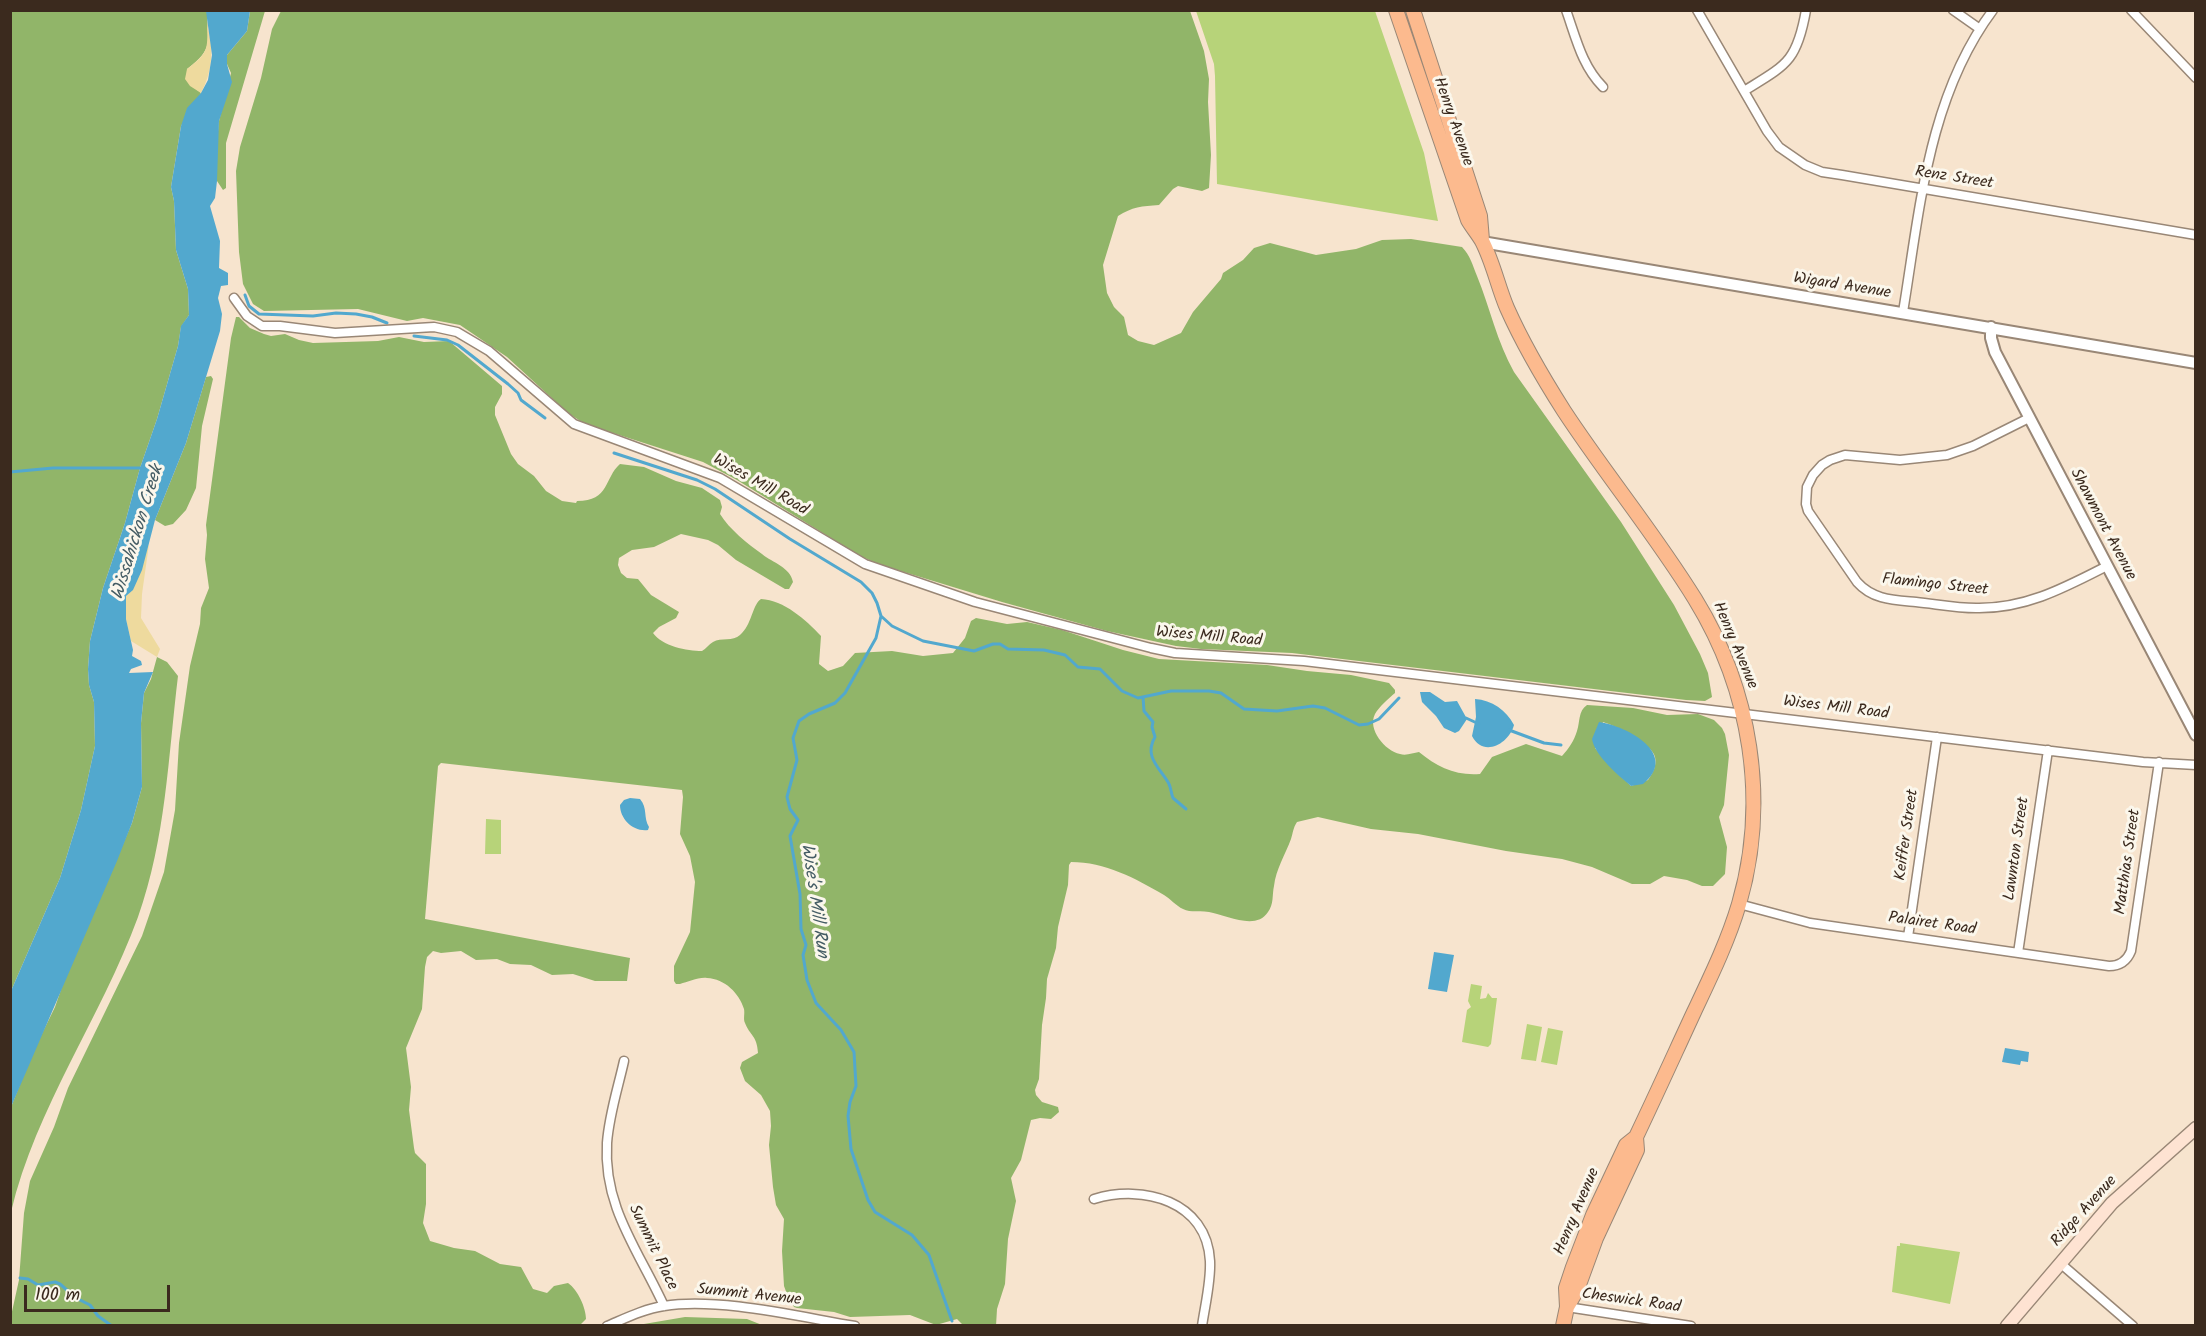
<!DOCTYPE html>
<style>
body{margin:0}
#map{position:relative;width:2206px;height:1336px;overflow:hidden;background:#f7e4ce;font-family:Kalam,sans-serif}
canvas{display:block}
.frame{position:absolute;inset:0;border:12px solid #3b2a1e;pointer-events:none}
.scale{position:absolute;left:24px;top:1285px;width:146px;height:27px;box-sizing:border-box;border:3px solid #3b2a1e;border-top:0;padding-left:8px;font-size:18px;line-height:21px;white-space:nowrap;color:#3b2a1e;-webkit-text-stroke:4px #fbf7ec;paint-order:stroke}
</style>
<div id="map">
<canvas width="2206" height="1336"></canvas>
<div class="frame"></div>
<div class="scale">100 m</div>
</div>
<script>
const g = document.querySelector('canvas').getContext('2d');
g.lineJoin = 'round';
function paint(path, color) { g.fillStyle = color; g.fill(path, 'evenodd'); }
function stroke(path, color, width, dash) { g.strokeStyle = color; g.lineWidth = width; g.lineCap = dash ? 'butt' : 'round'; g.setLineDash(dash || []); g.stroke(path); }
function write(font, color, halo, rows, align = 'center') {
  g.font = font + ' Kalam,sans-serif'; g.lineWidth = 6; g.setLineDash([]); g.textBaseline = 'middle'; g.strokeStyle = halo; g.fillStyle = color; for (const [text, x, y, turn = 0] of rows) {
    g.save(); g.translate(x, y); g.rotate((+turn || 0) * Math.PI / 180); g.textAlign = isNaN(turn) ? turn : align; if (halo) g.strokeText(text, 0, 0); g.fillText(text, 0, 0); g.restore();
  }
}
paint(new Path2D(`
 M1196,11H1375L1424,153L1438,221L1217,184L1215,76L1214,64Z
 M486,819L501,820V854H485Z
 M1471,984L1482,986L1480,999L1486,998L1488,993L1492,998H1497L1491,1044L1488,1047L1462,1042L1467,1010L1471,1007L1468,1001Z
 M1527,1024L1542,1027L1536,1061L1521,1059Z
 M1548,1028L1563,1031L1557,1065L1541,1062Z
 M1900,1243L1960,1252L1950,1304L1892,1292L1897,1246H1900Z`), '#b7d379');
paint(new Path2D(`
 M11,11H207C207,42 215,48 187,69L196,89L201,93L181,126L171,187L174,201L176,250L188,289L189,315L181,327L178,346L157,419L140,468L125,523L103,588L90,641L88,669L89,685L94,702L95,746L81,810L60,878L11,991Z
 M250,11H265L226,143V188L223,190L217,181V141L219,121L231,73L227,64V55L247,31Z
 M281,11H1190L1204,51L1209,79L1208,102L1211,155L1209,188L1202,191L1178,186L1173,189L1159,205C1142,206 1132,207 1118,216L1103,265L1107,293L1114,307L1124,317L1128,335L1138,341L1154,345L1181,333L1193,312L1221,279L1223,273L1243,260L1254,248L1270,243L1316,255L1356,249L1382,240L1411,239L1462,247C1470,255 1473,266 1477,276C1490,308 1497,342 1514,372L1621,522L1674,605L1700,654L1708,673L1712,697L1705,701L1686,700L1292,653L1201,649L1176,646L1107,631L1002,602L881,565L860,556L737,480L703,462L585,424L568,413L507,357L460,325L423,318L407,321L358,309L264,311L253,304L243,284L239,252L236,171L240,147L261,78L272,29Z
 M236,317H239L250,328L264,334L271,336L285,334L299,340L313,343L378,341L399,337L424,342L449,341L502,386V394L495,407V415L511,454L518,464L534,476L546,491L562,501L576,503L577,501C610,501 604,478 620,464L644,467L676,481L702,488L720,500L722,507L720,514C729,529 748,544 762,554C773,563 790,567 793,582L789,589H785L736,560L718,545L708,540L681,534L654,547L632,550L619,558L618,565L621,573L627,578L638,579L651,595L679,612L676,618L659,627L653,633C662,646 687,651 702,651C706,649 709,644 713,642C721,637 733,642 740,635C752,625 752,605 761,599C784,600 806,620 821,636L819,664L828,671L843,666L855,653L892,651L923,656L953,653L965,638L971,621L976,618L1007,624L1027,622L1062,630L1123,650L1159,659L1267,665L1307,671L1351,675L1389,683L1395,690V693C1389,698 1379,707 1375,714C1367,729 1385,751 1400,754C1406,756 1413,753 1419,752C1437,767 1456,776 1480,774L1492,757L1526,744L1562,756C1569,748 1574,741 1577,731C1580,722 1578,711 1587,705L1633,708L1667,715L1698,714L1714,720L1722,728L1725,734L1729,755L1724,805L1719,817L1727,847L1725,874L1713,886H1702L1687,880L1664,876L1650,884H1632L1592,867L1562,859L1506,851L1418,834L1371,829L1318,817L1297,822C1293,828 1293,833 1291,839C1285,855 1276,869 1274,886C1272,895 1274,904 1268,912C1256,931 1226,915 1209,912C1200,910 1191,913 1183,909C1176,906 1171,899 1164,895C1135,878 1105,862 1071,862L1069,865L1068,885L1058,927L1056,948L1047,979L1046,998L1042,1025L1039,1079L1035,1090L1036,1095L1042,1102L1058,1107L1059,1112L1051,1119L1040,1118L1031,1120L1021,1160L1011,1178L1016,1201L1008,1239L1005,1284L997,1309L996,1326L963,1325L957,1319L936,1325L910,1315L850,1317L834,1312L797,1308L794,1307L788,1297L784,1286L782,1251L784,1219L776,1205L773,1187L769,1145L771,1126L770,1111L761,1095L745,1081L740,1068L742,1062L758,1053C757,1035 750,1036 745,1023C743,1019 745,1014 744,1009C739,993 725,979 707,978C698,977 688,982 680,984H676L674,981V966L690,932L695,882L690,856L680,834L683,797L682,790L441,763L438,766L425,919L630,958L627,981H595L573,974L552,975L531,965L510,964L497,959L476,960L461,951L441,953L433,951L427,957L425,967L422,1009L406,1048L411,1087L409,1110L414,1148L415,1153L426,1164V1204L423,1223L430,1241L454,1248L475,1251L500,1264L521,1267L533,1289L547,1293L554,1286L568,1283C578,1290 586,1308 586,1319L579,1326H11V1316L19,1280L24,1213L30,1181L54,1127L68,1088L142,936L164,872L175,810L179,743L190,666L200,624L201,608L209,588L205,559L207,535L206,525L231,338ZM1603,722C1616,726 1652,743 1655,757C1657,765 1653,773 1648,780L1631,786L1611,767L1595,748Z
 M211,376L213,379L202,426L196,488L186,510L173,524L165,526L155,520L186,443L206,377Z
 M157,657L167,662L178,676C168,758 166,838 138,917C101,1018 36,1107 11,1212V1107L33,1052L55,1007L64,981L132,823L142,787L141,723L144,693L151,679Z
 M685,1317L747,1319L762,1325H638Z`), '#91b569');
paint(new Path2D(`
 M207,24C214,48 213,70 201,93L190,86L185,79L187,69C208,53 208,50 207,24Z
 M149,544L142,594L141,618L160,649L157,657L131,641L126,619V596C140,581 142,562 149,544Z`), '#eeda9e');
paint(new Path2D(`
 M206,11H250L247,31L227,55V64L232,82L219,121L217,181L215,198L210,206L220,241L219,268L228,273V285L221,286L218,298L222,314L220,331L186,443L155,520L142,570L133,590L126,596V619L133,650L132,656L141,661L142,665L131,669L129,673L153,672L144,693L141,723L142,787L132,823L117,861L11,1107V991L60,878L81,810L95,746L94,702L89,685L88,669L90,641L103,588L125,523L140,468L157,419L178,346L181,326L189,315L188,289L176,250L174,201L171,187L181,126L187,108L201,93L208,80L212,55Z
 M1420,692H1430L1445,702L1457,701L1467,719L1459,731L1455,733L1444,728L1436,716L1422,702Z
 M1475,699C1492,700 1506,710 1514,725C1509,744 1483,758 1472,736L1476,717Z
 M1599,722C1627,726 1680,754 1643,784L1631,786C1618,775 1595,756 1592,739Z
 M630,798L640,799C648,808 643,818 649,827L648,830C633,832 620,819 620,805L624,800Z
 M1434,952L1454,955L1447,992L1428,989Z
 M2005,1048L2029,1052L2028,1062L2021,1061L2020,1065L2002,1062Z`), '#52a8ce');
stroke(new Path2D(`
 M245,295L249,306L259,314L313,316L336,313L356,314L372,317L387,323
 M414,336L447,340L458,345L508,384L518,393L521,400L545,418
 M614,453L697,480L715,489L790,539L861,582L872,593L877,603L881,616L876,638L845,693L835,703L809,714L799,721L793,738L797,760L787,797L790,809L798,820L790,836L800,894L801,929L806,945L803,955L807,980L816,1003L841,1030L854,1052L856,1086L850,1102L848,1116L851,1149L868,1200L875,1212L912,1235L929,1255L952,1321
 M10,472L53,468H144
 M881,616L892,626L923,641L974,651L993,644H1000L1008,649L1044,650L1065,655L1078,667L1100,669L1122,691L1138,698L1171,691H1209L1221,693L1244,709L1277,711L1313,706L1325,708L1359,725L1368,724L1379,719L1399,698
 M1143,697L1144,711L1153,722L1152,727L1155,737C1143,757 1161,769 1169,784C1171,788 1171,793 1173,798L1186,809
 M1466,718L1479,724
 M1509,730L1544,743L1561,745
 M20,1278L28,1279L38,1285L55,1282L60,1284L76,1298L90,1305L98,1316L112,1326`), '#52a8ce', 3);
const minor = new Path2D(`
 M1566,10C1576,38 1582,66 1603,87
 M1697,10L1767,131L1779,147L1805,165L1822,172L1842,175L2196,235
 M1953,10L1980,29
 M2131,10L2196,78
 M1744,91C1786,65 1797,62 1806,10
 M234,298L247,316L262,326H280L335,333L434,327L457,332L489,351L574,424L720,478L865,564L975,602L1151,648L1175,653L1304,661L2143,762L2196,765
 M1903,312C1920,209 1928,97 1993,10
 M2029,418L1973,446L1947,455L1900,460L1845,455L1830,460L1822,465L1813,475L1807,487L1806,504L1808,511L1857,582C1873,600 1894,600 1916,602C1936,604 1956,608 1976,608C2025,609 2064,588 2107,566
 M1739,904L1810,923L2109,966C2120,966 2127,961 2131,951L2159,762
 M1908,937L1937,737
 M2018,953L2048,750
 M624,1061C618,1088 609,1115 607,1143C603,1207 639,1251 664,1306
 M1094,1199C1143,1184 1207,1201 1210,1261C1211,1282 1205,1305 1202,1326
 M2060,1263L2133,1326
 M1567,1307L1691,1326
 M607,1326C626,1318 644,1309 664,1306C718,1297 800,1317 855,1326`);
const tertiary = new Path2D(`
 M1482,242L2196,363
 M1991,327V338L1995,352L2196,735`);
const secondary = new Path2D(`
 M2007,1326L2112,1203L2196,1128`);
const primary = new Path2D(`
 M1396,10L1468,220C1472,227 1478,234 1482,241C1493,262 1498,287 1507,308C1523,344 1543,378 1564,411C1606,475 1655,534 1695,599C1751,690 1769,801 1739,904C1728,941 1711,976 1694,1012C1675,1053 1656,1095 1636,1137L1637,1150L1596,1238L1577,1290L1567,1307
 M1413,10L1480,216L1482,240
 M1563,1326L1567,1307L1566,1288L1573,1267L1593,1215L1626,1145L1636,1137`);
stroke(minor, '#998776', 11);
stroke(tertiary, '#998776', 14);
stroke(secondary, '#998776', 15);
stroke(primary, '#998776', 16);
stroke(minor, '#fff', 8);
stroke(tertiary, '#fff', 10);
stroke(secondary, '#fee3d2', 12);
stroke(primary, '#fcba8e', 14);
write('16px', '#3b2a1e', '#fbf7ec', [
 ["Henry Avenue",1452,122,71],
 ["Renz Street",1954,179,9],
 ["Wigard Avenue",1842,287,9],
 ["Wises Mill Road",760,486,30],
 ["Shawmont Avenue",2102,525,62],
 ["Flamingo Street",1935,586,6],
 ["Wises Mill Road",1209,638,5],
 ["Henry Avenue",1734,646,67],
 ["Wises Mill Road",1836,709,7],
 ["Keiffer Street",1908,835,-82],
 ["Lawnton Street",2018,849,-82],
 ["Matthias Street",2129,862,-82],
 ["Palairet Road",1932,925,8],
 ["Henry Avenue",1578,1212,-67],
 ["Ridge Avenue",2085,1212,-48],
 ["Summit Place",652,1248,64],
 ["Summit Avenue",749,1296,6],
 ["Cheswick Road",1631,1302,8]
]);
write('italic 18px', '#445c64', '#fbf7ec', [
 ["Wissahickon Creek",139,533,-73],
 ["Wise's Mill Run",813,901,82]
]);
</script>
